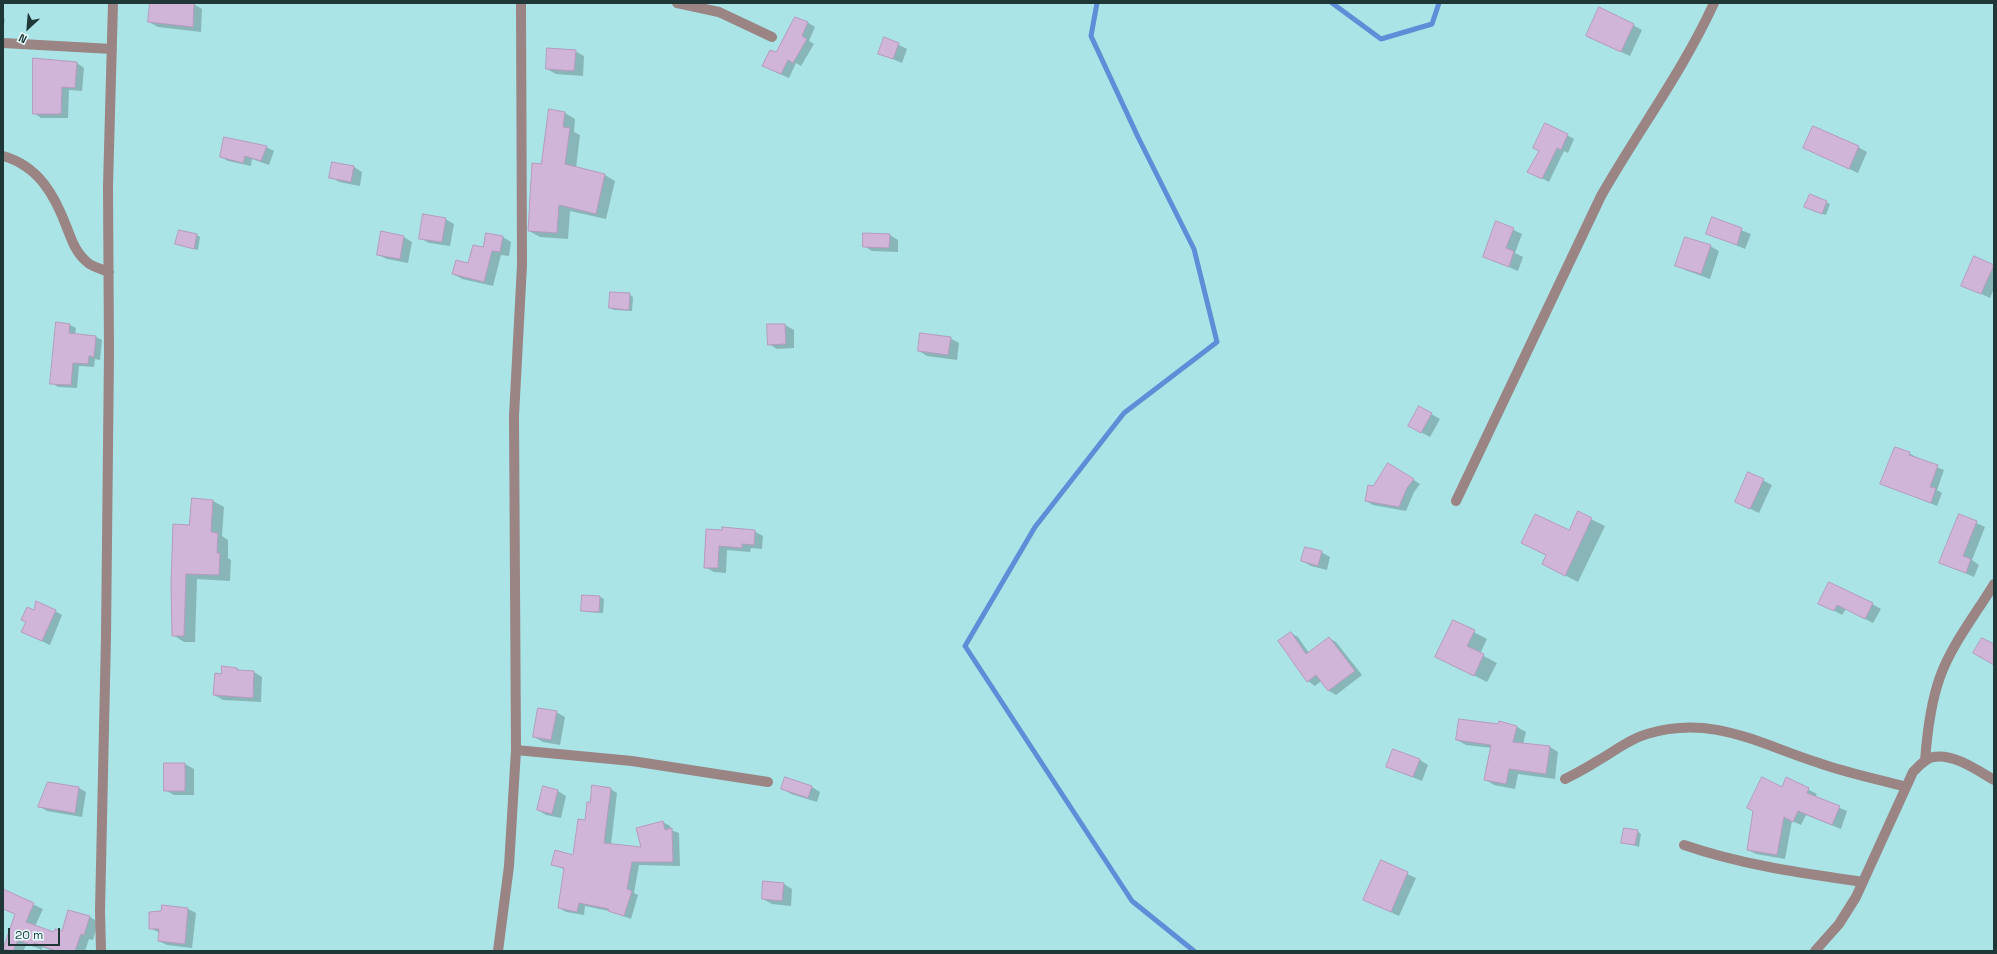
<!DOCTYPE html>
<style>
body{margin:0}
#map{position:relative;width:1997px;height:954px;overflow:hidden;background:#aae4e6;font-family:"Space Grotesk",sans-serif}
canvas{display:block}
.frame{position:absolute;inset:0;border:4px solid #1f3737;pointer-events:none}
.north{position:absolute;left:8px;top:8px;width:40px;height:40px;-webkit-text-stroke:3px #e7fefe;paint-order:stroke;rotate:206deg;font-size:11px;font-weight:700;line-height:16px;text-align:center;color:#1f3737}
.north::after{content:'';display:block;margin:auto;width:14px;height:18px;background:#1f3737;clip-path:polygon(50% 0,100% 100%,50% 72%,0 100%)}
.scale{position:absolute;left:8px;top:928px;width:52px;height:18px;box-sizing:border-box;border:2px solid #1f3737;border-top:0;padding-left:5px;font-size:12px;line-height:14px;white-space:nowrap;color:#1f3737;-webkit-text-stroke:3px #e7fefe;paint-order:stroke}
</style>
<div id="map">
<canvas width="1997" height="954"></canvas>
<div class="frame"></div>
<div class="north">N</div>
<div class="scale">20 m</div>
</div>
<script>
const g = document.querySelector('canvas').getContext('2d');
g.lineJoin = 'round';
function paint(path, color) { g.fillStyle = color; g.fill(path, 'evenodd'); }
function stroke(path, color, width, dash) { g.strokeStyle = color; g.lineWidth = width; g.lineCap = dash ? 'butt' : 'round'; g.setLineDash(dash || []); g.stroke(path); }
paint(new Path2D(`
 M151,3L194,4L202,9L201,32L158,27L149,22Z
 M3,18L5,19L3,32Z
 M807,22L815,27L809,41L814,44L801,66L796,63L789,78L771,70L776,54Z
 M1633,25L1642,30L1630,56L1587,36Z
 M885,38L907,49L902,63L879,53Z
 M575,51L584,56L583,76L556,74L547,69Z
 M77,63L84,68L82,91L69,90L68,118H41L34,113Z
 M565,113L575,119L574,132L580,135L576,168L605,175L615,181L606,219L570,211L568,239L540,237L529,231L541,165Z
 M1567,135L1574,139L1568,153L1564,151L1549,182L1530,172Z
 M266,147L274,151L269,165L252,159L251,166L228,161L221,157Z
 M1858,147L1867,152L1858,173L1804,148Z
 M354,167L362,172L360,186L339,182L331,177Z
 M1826,202L1830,204L1826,215L1809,209Z
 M445,219L454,224L450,246L429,243L420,238Z
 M1712,219L1751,234L1745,249L1707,233Z
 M1497,222L1522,234L1515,253L1523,257L1518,271L1484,256Z
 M197,235L200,237L198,250L176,244Z
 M890,235L898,240V252L872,251L864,246Z
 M404,237L412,242L408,263L387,259L378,255Z
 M503,237L511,242L509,256L501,255L493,286L462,279L453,274L469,264Z
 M1710,246L1719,251L1710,279L1685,270L1677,265Z
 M1974,257L1994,266V289L1990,298L1962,285Z
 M629,294L633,297L632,311L614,310L610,308Z
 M70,325L76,328L75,335L96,337L102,340L100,360L95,359L94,367L79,366L77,388L58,387L52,383Z
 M785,325L794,330V348L777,349L769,344Z
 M950,338L959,343L957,360L927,356L919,351Z
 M1419,407L1440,419L1430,437L1409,426Z
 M1909,453L1916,457L1915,459L1944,470L1937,490L1942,493L1937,506L1881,483Z
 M1395,468L1420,484L1414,492L1406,511L1373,505L1366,501L1374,487Z
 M1749,473L1772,485L1759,513L1736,502Z
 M193,499L213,501L224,507L222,536L228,540V558L231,560L230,581L197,579L195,642H184L173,635Z
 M1578,513L1605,526L1578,582L1543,564L1547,556L1522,543L1569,532Z
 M1959,515L1985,527L1972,560L1979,565L1974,577L1941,563Z
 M706,530L754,531L763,536L762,549L751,548L750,552L727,550L726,573L714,572L705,567Z
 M1321,552L1330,557L1327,570L1311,566L1302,561Z
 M583,596L600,597L604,599L603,613L586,612L582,610Z
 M1820,603L1872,604L1881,609L1873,623L1846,609L1842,615Z
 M35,611H55L62,615L50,645L22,632Z
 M1453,621L1487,639L1480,654L1497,663L1487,682L1436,656Z
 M1291,633L1298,637L1309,653L1329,638L1336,642L1362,675L1336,695L1329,691L1321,681L1315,686L1308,681Z
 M237,669L241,671L254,672L262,677L261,702L223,700L214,695L222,675Z
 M556,712L565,717L560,745L543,742L534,737Z
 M1499,723L1517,727L1526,732L1523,744L1550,747L1558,752L1555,779L1518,774L1515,789L1494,785L1486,780L1492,748L1466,745L1457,740L1499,725Z
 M1420,760L1428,765L1422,781L1388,767Z
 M166,764H185L194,769V795H174L165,790Z
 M786,778L812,787L820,792L817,802L791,794L783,789Z
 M1787,779L1817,794L1815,797L1847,811L1841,829L1806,815L1801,825L1792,821L1785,859L1756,854L1748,850Z
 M49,783L79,788L86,792L82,817L47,811L40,807Z
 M593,786L607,787L617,793L611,845L642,848L663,822L670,826L671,830L679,833L680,866L639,865L634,893L638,895L631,919L609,911L585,906L584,915L566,912L559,908L565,870L553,864L574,856L591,804Z
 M543,788L558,791L566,796L561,818L546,815L538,810Z
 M1637,831L1641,834L1639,847L1622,842Z
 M1381,862L1416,878L1399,916L1365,900Z
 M784,884L792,889L791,906L772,904L763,899Z
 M5,891L43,909L35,926L55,933L63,932L90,917L98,922L93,940L89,939L85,951H53L42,947V950L27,944L23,951H8L4,949L16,915L3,908V895Z
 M162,906L188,909L196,913L192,948L167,945L159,941L160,933L150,928L162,912Z`), '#0003');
stroke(new Path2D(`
 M1097,3L1091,36L1138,137L1194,249L1217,342L1124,413L1035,527L965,646L1132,901L1194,951
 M1332,3L1381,39L1432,24L1439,3`), '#5e8ed7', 5);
const building = new Path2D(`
 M150,3H194L193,27L148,22Z
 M1599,7L1634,24L1621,52L1586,36Z
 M795,17L808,22L802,36L807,39L793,63L788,60L781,74L762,66L770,50L776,52Z
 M884,37L899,43L893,59L878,54Z
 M547,48L576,50L574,71L546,69Z
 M33,58L77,62L75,88L62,87L61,114H33Z
 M549,109L565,112L563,127L570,128L565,164L605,174L596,214L559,205L557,233L528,231L532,163L541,164Z
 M1545,123L1568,134L1561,150L1557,148L1542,179L1527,172L1539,151L1533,148Z
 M1813,126L1859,146L1849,169L1803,148Z
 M224,137L267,146L261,161L245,156L243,163L220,157Z
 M332,162L354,166L351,182L329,178Z
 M1810,194L1827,201L1822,214L1804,207Z
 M423,214L446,218L442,242L419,239Z
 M1712,217L1742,228L1737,245L1706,234Z
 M1496,221L1514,228L1506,248L1514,251L1509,267L1483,257Z
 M179,230L197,234L194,249L175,244Z
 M381,231L404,236L400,259L377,255Z
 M486,233L503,236L500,252L492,251L484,282L452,274L456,260L468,263L473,245L483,247Z
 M863,233L890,234L889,248L863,247Z
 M1685,237L1711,245L1701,274L1675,266Z
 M1974,256L1994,265L1981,294L1961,286Z
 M610,292L630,293L629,310L609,308Z
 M56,322L70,324L69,333L96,336L94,357L89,356L88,364L73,363L71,385L50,384Z
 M767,324H785L786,344L768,345Z
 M920,333L951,337L948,355L918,351Z
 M1419,406L1432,413L1421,433L1408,426Z
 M1895,447L1910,452L1909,455L1938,465L1930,487L1936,488L1931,503L1880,484Z
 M1388,463L1414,479L1407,488L1399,507L1365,501L1368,485L1373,486Z
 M1748,472L1764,479L1750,509L1735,502Z
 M192,498L213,500L211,532L218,533L217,553H220L219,575L186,574L184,636H172L171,584L173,524L189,525Z
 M1578,511L1592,518L1565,576L1542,564L1546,555L1521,543L1535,514L1569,530Z
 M1959,514L1977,521L1963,556L1971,559L1966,573L1939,563Z
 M722,527L755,530L754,545L742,544V548L719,546L718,568H704L706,529L722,530Z
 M1305,547L1322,551L1318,566L1301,561Z
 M1829,582L1873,603L1865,619L1837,605L1834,611L1818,604Z
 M582,595L600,596L599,612L581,611Z
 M36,601L56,610L42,641L21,632L26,622L21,620L27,607L34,610Z
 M1453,620L1475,630L1467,646L1484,654L1474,676L1435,657Z
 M1291,632L1306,654L1329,637L1355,671L1328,691L1316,675L1307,682L1278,641Z
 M1982,638L1994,644V665L1973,653Z
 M222,666L237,668V670L254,671L253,698L213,695L215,673L221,674Z
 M538,708L557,711L551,740L533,737Z
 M1459,719L1498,724L1499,721L1517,726L1513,742L1550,746L1546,774L1509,769L1506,784L1484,780L1491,745L1456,740Z
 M1393,749L1420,759L1413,777L1386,767Z
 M164,763H185V791H164Z
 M785,777L812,786L808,798L781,789Z
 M1762,777L1782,787L1786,777L1809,788L1807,793L1840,806L1832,825L1798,811L1793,822L1784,817L1777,855L1747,850L1753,811L1747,808Z
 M48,782L79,787L75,813L38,807Z
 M592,785L611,788L604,843L641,847L636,828L663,821L665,830L672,828L673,862H632L627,889L632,891L624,916L608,911L609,909L579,903L577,912L558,908L564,868L551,865L555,850L573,855L578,819L585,820L587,802H590Z
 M543,786L558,790L552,814L537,810Z
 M1624,828L1638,830L1635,845L1621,843Z
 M1381,860L1408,872L1391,912L1363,900Z
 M763,881L784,883L782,901L762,899Z
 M3,889L34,903L26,922L54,932L55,929L62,931L68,910L90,916L84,935L81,934L75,951H56L34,943L33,946L18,940L13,951L3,949L15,914L3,909Z
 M162,905L188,908L185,944L158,941L159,929H149V912L161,911Z`);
paint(building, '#d1b5d9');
stroke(building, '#b69abe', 1);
stroke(new Path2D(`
 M677,3L719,12L772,37
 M3,43L112,49
 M3,156C39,166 55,196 67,228C72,241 76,253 87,262C92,267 102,269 109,272
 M1456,501L1601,196C1638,131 1683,71 1714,3
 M516,750L632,761L768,782
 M1925,761C1927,734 1931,702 1940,677C1952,644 1976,614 1994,584
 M1565,779C1577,773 1588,767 1599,760C1615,751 1629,739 1647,734C1712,714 1759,744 1819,763C1847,773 1877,779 1906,787
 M1684,845C1742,865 1802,873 1863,882
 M101,951L100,911L106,637L109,353L108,186L113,3
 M498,951L509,866L516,750L514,416L522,265L521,3
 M1815,951L1839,924L1856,897L1913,772C1919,766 1925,759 1933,757C1953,753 1977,770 1994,780`), '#9a8484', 10);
</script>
